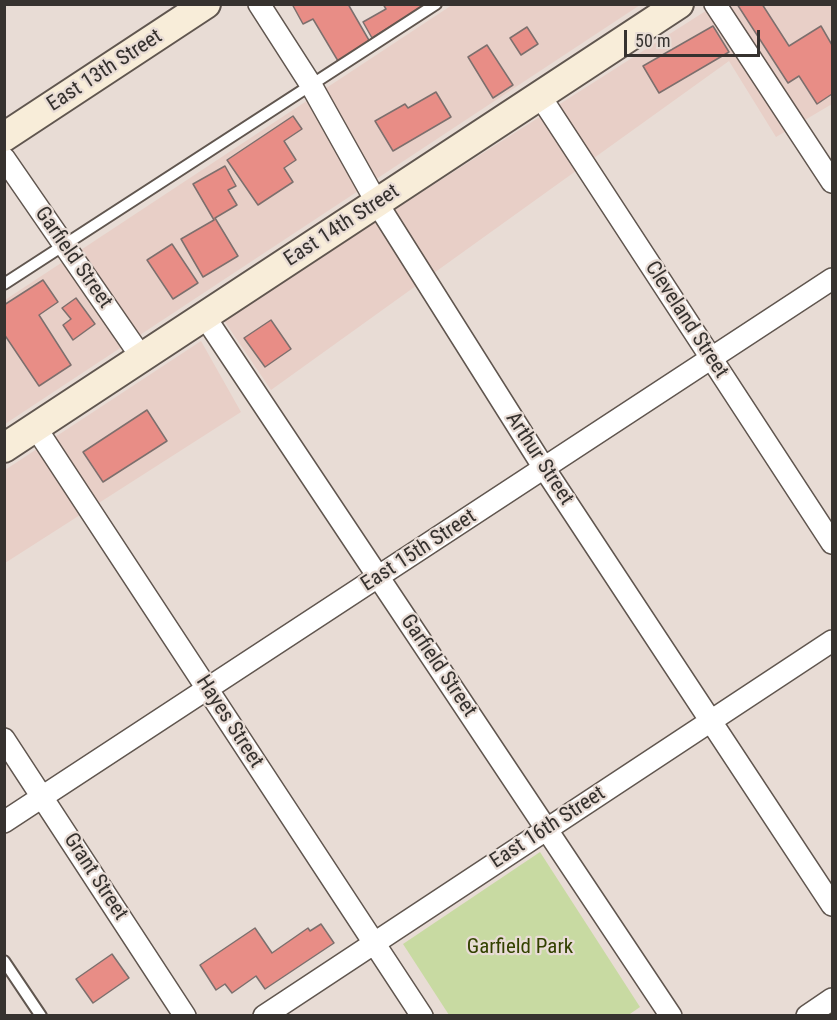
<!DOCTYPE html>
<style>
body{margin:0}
#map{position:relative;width:837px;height:1020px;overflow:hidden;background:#e8dcd5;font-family:"Roboto Condensed",sans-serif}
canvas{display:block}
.frame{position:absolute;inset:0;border:6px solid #36322f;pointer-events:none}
.scale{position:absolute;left:624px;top:30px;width:136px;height:27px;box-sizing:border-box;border:3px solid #36322f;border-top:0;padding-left:8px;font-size:18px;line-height:21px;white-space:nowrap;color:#36322f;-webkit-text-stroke:4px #e8dcd5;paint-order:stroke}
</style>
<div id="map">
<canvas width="837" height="1020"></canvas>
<div class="frame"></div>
<div class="scale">50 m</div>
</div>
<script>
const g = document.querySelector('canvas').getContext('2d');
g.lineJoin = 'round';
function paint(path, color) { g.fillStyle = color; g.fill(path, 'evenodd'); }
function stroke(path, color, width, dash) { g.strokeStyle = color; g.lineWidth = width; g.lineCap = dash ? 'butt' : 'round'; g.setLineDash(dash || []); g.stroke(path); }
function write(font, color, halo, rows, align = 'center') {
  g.font = font + ' "Roboto Condensed",sans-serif'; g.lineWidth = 4.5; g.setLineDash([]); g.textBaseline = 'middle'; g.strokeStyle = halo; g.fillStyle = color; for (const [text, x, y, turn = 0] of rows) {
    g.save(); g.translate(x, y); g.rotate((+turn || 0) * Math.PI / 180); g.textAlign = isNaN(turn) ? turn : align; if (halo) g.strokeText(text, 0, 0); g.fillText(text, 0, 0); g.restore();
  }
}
paint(new Path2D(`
 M452,5H640L5,424V300Z
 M715,5H832V104L776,137L729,61L271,390L223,319Z
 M201,341L241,412L5,563V470Z`), '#e8cfc7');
paint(new Path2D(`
 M540,852L640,1007L627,1016L449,1015L403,944Z`), '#c8daa2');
const building = new Path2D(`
 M292,4H348L370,42L338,61L313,19L303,24Z
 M383,4H427L372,38L363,22L386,9Z
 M737,4H762L789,46L821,26L832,45V94L817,104L799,76L788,83Z
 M713,26L729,52L659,93L643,66Z
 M527,27L538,44L521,55L510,38Z
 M487,45L513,85L493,98L468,57Z
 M436,92L451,117L393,151L375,121L405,104L408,108Z
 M293,116L302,129L284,141L296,160L284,168L293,182L258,205L227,160Z
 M225,166L236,186L228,190L237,205L215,218L238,256L203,277L181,239L214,220L193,184Z
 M172,244L198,283L173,299L147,260Z
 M43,280L58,302L39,315L71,365L39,386L4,334V305Z
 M76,298L95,324L73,340L63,325L71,319L62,308Z
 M271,320L291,349L265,367L244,338Z
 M147,410L167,441L103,482L83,452Z
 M321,924L334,943L265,989L256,976L232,993L225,984L216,990L200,965L255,928L272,953L308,928L310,931Z
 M112,954L129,978L93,1003L76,979Z`);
paint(building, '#e88d86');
stroke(building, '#7c6f6d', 1.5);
const lane = new Path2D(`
 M4,284L436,4
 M4,961L41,1016`);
const street = new Path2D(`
 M259,4L311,85L377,203L544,468L832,905
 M715,4L832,182
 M540,96L832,543
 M4,158L142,358
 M205,317L671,1016
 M36,428L422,1016
 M4,739L185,1016
 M4,822L832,279
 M264,1016L832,641
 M807,1016L832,999`);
const secondary = new Path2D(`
 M4,137L206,4
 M4,448L679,4`);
stroke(lane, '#60564f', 14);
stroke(street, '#60564f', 24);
stroke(secondary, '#60564f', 32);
stroke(lane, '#fff', 10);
stroke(street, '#fff', 21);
stroke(secondary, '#f8edd9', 28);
write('21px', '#36322f', '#e8dcd5', [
 ["East 13th Street",105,71,-33],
 ["East 14th Street",342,226,-33],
 ["Garfield Street",73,258,55],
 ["Cleveland Street",686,320,57],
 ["Arthur Street",539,459,57],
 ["East 15th Street",419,551,-33],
 ["Garfield Street",438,666,56],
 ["Hayes Street",229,722,57],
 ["East 16th Street",548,828,-33],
 ["Grant Street",95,877,57]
]);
write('21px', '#334200', '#e8dcd5', [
 ["Garfield Park",520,948]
]);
</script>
